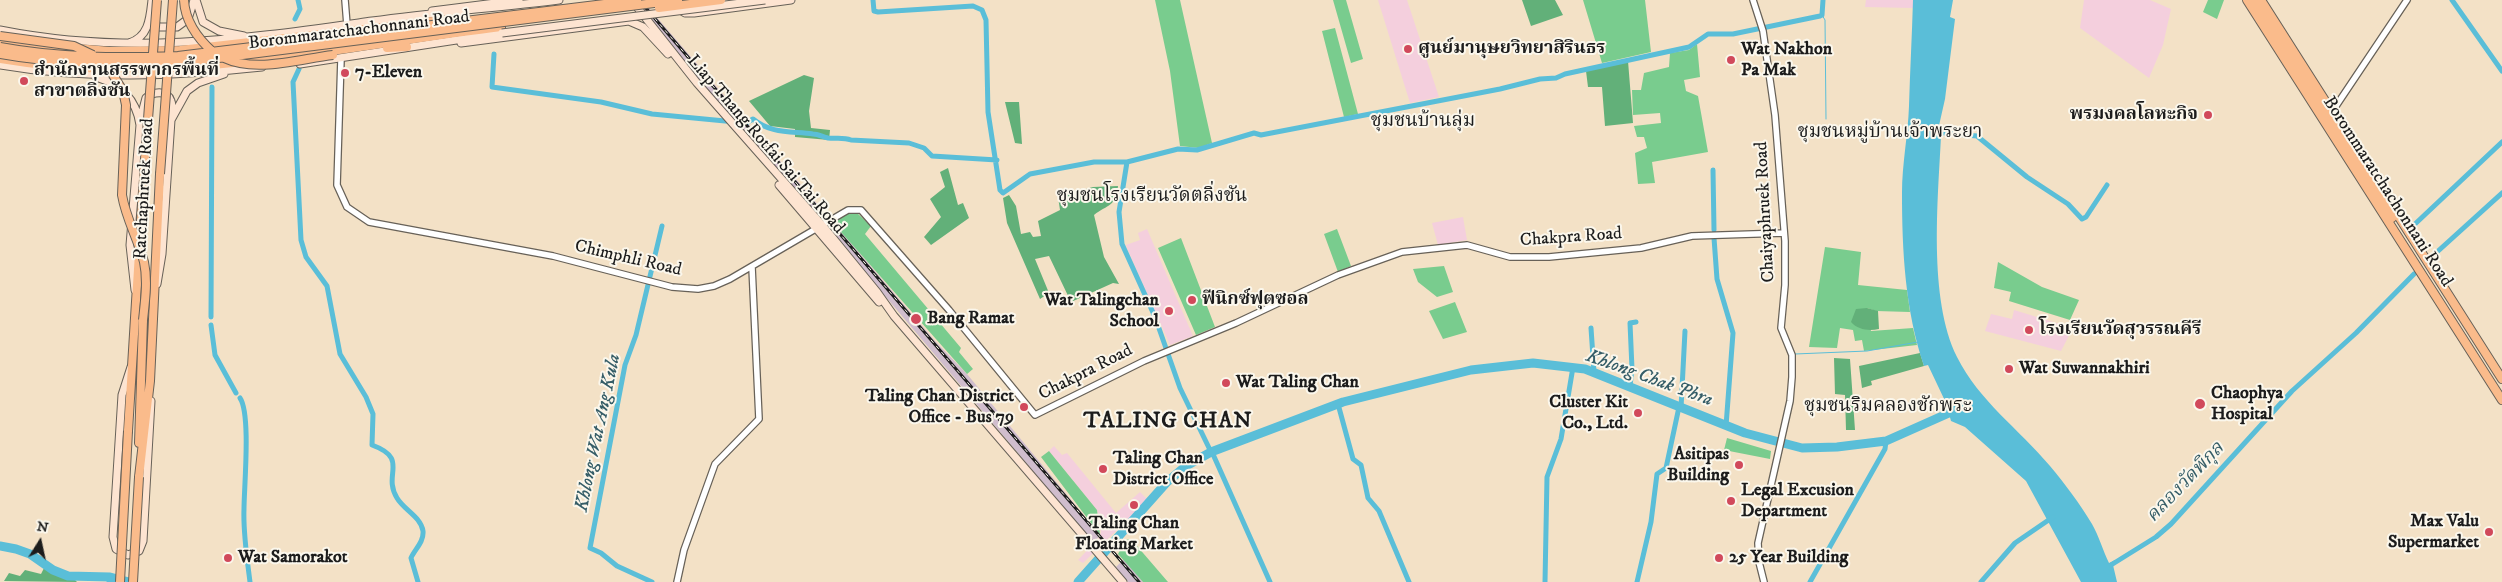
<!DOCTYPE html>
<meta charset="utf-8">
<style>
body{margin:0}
#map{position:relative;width:2502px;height:582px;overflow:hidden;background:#f3e1c6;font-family:"IM FELL DW Pica",serif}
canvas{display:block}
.north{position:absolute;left:15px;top:517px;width:50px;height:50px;-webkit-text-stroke:4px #fbf7ec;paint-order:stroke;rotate:10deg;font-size:14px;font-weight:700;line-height:20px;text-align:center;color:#1c1c1c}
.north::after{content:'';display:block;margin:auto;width:18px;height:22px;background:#1c1c1c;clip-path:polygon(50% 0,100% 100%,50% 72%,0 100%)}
</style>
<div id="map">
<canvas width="2502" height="582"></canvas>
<div class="north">N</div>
</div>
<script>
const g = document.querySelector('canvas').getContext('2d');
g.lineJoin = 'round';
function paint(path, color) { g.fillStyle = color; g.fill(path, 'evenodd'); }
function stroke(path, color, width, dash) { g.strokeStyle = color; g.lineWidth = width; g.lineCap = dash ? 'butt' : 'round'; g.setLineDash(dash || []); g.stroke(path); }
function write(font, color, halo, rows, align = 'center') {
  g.font = font + ' "IM FELL DW Pica","Noto Serif Thai",serif'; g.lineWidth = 4; g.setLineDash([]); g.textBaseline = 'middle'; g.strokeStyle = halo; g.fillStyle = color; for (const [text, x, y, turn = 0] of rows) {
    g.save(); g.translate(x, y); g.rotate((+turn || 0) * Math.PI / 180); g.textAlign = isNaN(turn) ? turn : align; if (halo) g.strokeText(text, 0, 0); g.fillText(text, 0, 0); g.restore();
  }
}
paint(new Path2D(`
 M1378,0H1407L1439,97L1410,103Z
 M1866,0H1913V8L1865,7Z
 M2084,0H2150L2171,9L2163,45L2149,78L2080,28Z
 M1463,217L1467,240L1438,245L1432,223Z
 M1147,229L1193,336L1170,345L1127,248L1126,245L1140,240L1138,233Z
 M2014,310L2073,328L2061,351L1985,331L1991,314L2012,319Z
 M1054,446L1062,455L1067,453L1116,513L1140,492L1148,500L1083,563L1078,560L1099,538L1101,532L1097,510L1049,451Z`), '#f4cfdd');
paint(new Path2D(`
 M635,0H642L935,341L967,374L1100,535L1094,543L830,231L697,78Z
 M1124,559L1143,582H1128L1116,567Z`), '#d0bdcd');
paint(new Path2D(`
 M1155,0H1180L1212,143L1199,148L1180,146L1170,71Z
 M1333,0H1346L1363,59L1351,63Z
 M1583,0H1645L1651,52L1602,63Z
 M2208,0H2224L2217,19L2203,12Z
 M1335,28L1358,114L1344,117L1322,31Z
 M1697,44L1700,77L1684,80L1686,91L1698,96L1708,152L1652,162L1655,183L1638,184L1635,153L1647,148L1644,137H1637L1634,126L1661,123L1660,113L1633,115L1632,90H1641L1644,73L1669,67L1670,53L1689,50Z
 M856,212L871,226L865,234L961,348L959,352L973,369L967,374L833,223L844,215Z
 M1337,229L1351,266L1338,272L1324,234Z
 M1181,238L1215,327L1196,335L1158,248Z
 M1825,247L1861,252L1858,285L1907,290L1910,312L1876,311L1867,308L1871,331L1913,328L1917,345L1864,351L1862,340L1855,341L1853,330L1840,328L1837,348L1809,347Z
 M1998,262L2042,287L2079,300L2070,320L2009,301L2011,292L1994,288Z
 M1444,266L1453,292L1437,297L1418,282L1413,269Z
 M1455,302L1467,332L1443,339L1429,311Z
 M1727,438L1771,451L1770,459L1724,450Z
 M1049,451L1097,510L1100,535L1041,457Z
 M1131,539L1168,582H1143L1118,554L1125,540Z`), '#79cc8e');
paint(new Path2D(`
 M1522,0H1555L1563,15L1531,26Z
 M1628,61L1633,123L1605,126L1602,87H1588L1586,71Z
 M804,75L814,78L809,111L811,128L830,130L829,140L795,137V129L770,126L749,101Z
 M1005,102H1019L1022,144L1015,143Z
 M948,168L958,205L963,203L969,218L931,245L924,237L941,217L930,199L945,187L940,172Z
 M1118,186C1116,207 1108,204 1094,215L1104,257L1119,284L1113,283L1071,302L1049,256L1035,259L1049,293L1040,299L1007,223L1003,198L1009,195L1016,206L1021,234L1030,232L1033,237L1041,236L1038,221L1060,210L1058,197L1093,187Z
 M1867,308L1878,311L1879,329C1869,331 1858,330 1851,322L1856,309Z
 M1920,353L1924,366L1871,381L1872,385L1862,388L1859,366Z
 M1834,358L1850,359L1855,430H1846L1845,395L1835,394Z
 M44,568L73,578L77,582L4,581L9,573L20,576L25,570L41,574Z`), '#62b079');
paint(new Path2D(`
 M1913,0H1953L1950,17L1955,19L1945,99L1938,130L1941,136C1938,200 1928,298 1957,357C1979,401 2019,429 2050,466C2065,484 2080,504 2092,524C2099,536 2103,551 2109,563L2115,560L2117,563L2113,565L2117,582H2081L2026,481L1965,427L1951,421L1946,403L1928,365L1924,366C1905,310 1902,251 1902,193C1902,164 1908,135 1909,106C1910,71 1912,35 1913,0Z`), '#5abed8');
stroke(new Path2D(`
 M1822,15L1825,20L1826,119
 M1795,354L1867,351L1918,342`), '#5abed8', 1);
stroke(new Path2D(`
 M873,0L874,11L878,12L973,6L982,10L986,20L988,112L1000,190L1003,193L1030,174L1094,162H1127L1119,212L1122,244L1155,317L1180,388L1211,452
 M2452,0L2502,71
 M295,19L300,9L298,0
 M494,54L492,87L601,102L652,114L746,123L753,119C771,134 791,131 813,134C818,134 823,137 828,138C836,139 843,137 851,140L909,143L924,148L932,156L997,160
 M299,69L293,82L301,240L306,257L327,286L340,354L366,397L373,414L372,445C410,459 382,474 397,498C404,510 421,517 423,531C424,542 415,549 411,558L418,582
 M1934,132L1977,136L2027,177L2068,204L2082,219L2086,217L2107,185
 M1127,162L1178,149L1197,150L1254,133L1261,135L1500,89L1540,79L1556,78L1565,74L1689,47L1708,34H1733L1820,16L1822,15L1823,0
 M1713,170L1714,230
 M2415,224L2502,142
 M1714,238L1717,279L1733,333L1726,426
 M2437,252L2502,193
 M211,317L212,87
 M211,325L215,355L236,393
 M1591,328L1594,372
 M1630,386L1632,369L1630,323L1636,322
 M240,398C251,414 244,487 244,509C243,533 247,558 250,582
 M1338,404L1353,459L1361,465L1368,498L1379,511L1409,582
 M1681,408L1685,331
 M1212,452L1270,582
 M2111,565L2156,537L2171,524L2292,391L2356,333L2414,274
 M109,582L110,577
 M652,582L617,566L601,553L590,548L625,365L636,335L662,226
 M1545,582L1547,477L1561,439L1573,367
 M1637,582L1651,522L1657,474L1666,468L1679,407
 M1810,582L1885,449L1886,441
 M1981,582L2015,543L2053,517`), '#5abed8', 5);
stroke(new Path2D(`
 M0,546L16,549L30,554L53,570L68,576L110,577L129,582
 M1078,582L1167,482L1186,466L1211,452L1343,402L1471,370L1533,363L1585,369L1745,433L1802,448L1837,447L1886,441L1958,409`), '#5abed8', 9);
const tertiary = new Path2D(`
 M345,0L347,25
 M1753,0L1763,31L1775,115L1785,241V285L1781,328L1792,355V377L1790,401L1758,543L1759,562L1764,582
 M341,59L337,185L347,207L369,222L553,256L672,287L698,289L714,286L730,279L848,210H861L949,310L1035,415L1144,361L1236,323L1338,275L1402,252L1467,245L1510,257H1549L1641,248L1692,236L1784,233
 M2334,109L2407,0
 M677,582L684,550L715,464L759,419L752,267`);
const secondary = new Path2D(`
 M196,0L203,22L219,31L244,36
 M633,2L697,83L823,226L877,292L894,316L1123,582
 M680,10L685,13H694L791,0
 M151,11L154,23L159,27H177L188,19L194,0
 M432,11L519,0
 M0,30C131,56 242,39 372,21C434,12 497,8 559,0
 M129,43C149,37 150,18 152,0
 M461,43L629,21L643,27L668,54
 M300,64L502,33
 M0,65C87,80 175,76 262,67
 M96,77C121,85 136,98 140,125L130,245L135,290
 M141,117L146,98C152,92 167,89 171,101C173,106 171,113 171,118
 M779,185L879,302
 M157,284L162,254L171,120L187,91L198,83L224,74
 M131,367L122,395L113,537L116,549L128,555L139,551L143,541L151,401`);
const primary = new Path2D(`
 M2247,0L2502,400
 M2254,0L2392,218
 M2261,0L2502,379
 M0,41L109,51L180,50L460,18
 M387,48L407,47
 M0,59C164,88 337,47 501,27
 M128,431L144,172
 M139,443L143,320
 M139,477L150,381L160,174`);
stroke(tertiary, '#676158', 8);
stroke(secondary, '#676158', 9);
stroke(primary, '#676158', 10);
stroke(tertiary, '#fff', 5.5);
stroke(secondary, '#fde4d1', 7);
stroke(primary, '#fabb8b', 8);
const rail = new Path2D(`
 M639,0L1139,582`);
stroke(rail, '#1c1c1c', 3);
stroke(rail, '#fbf7ec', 1, [4]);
const secondaryBridge = new Path2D(`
 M502,33L765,0`);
const primaryBridge = new Path2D(`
 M184,0C185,21 198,39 214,53
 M659,8L721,0
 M0,36L74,46L93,55
 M0,47C59,58 118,58 178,56L637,0
 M0,54C59,65 119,64 179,63L678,0
 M224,58C256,73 299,59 333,55
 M105,62L123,91L126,105L122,195C126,219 138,239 144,262C148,281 145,301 143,320
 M144,172L157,0
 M160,174L173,0
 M120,582L128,431
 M133,582L139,477`);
stroke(secondaryBridge, '#676158', 9, []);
stroke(primaryBridge, '#676158', 10, []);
stroke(secondaryBridge, '#fde4d1', 7);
stroke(primaryBridge, '#fabb8b', 8);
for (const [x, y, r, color] of [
 [1408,49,5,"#d1495b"],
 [1731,60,5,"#d1495b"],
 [345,73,5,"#d1495b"],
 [24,81,5,"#d1495b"],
 [2208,115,5,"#d1495b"],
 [1192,300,5,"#d1495b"],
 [1169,311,5,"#d1495b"],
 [916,319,6,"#d1495b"],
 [2029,330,5,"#d1495b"],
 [2009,369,5,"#d1495b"],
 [1226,383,5,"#d1495b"],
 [2200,404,6,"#d1495b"],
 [1024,407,5,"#d1495b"],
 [1638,413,5,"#d1495b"],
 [1739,465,5,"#d1495b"],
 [1103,469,5,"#d1495b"],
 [1731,501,5,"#d1495b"],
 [1134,505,5,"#d1495b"],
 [2489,532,5,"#d1495b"],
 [228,558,5,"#d1495b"],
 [1719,558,5,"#d1495b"]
]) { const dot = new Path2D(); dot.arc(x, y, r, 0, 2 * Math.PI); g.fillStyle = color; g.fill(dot); stroke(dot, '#fbf7ec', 2); }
write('18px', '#1c1c1c', '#fbf7ec', [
 ["Borommaratchachonnani Road",359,31,-7],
 ["Liap Thang Rotfai Sai Tai Road",765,145,49],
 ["Ratchaphruek Road",145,189,-87],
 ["Borommaratchachonnani Road",2387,192,57],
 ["Chaiyaphruek Road",1766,212,-93],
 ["Chakpra Road",1571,238,-4],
 ["Chimphli Road",628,259,13],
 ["Chakpra Road",1086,373,-27]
]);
write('bold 18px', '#1c1c1c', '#fbf7ec', [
 ["ศูนย์มานุษยวิทยาสิรินธร",1418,49],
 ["Wat Nakhon",1741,50],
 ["Pa Mak",1741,71],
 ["สำนักงานสรรพากรพื้นที่",34,71],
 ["สาขาตลิ่งชัน",34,92],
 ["7-Eleven",355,73],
 ["พรมงคลโลหะกิจ",2198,115,"right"],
 ["ฟีนิกซ์ฟุตซอล",1202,300],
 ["Wat Talingchan",1159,301,"right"],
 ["School",1159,322,"right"],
 ["Bang Ramat",927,319],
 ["โรงเรียนวัดสุวรรณคีรี",2039,330],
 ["Wat Suwannakhiri",2019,369],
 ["Wat Taling Chan",1236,383],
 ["Chaophya",2211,394],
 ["Hospital",2211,415],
 ["Taling Chan District",1014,397,"right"],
 ["Office - Bus 79",1014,418,"right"],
 ["Cluster Kit",1628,403,"right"],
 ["Co., Ltd.",1628,424,"right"],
 ["Asitipas",1729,455,"right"],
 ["Building",1729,476,"right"],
 ["Taling Chan",1113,459],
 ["District Office",1113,480],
 ["Legal Excusion",1741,491],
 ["Department",1741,512],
 ["Max Valu",2479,522,"right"],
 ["Supermarket",2479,543,"right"],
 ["Taling Chan",1134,524,"center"],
 ["Floating Market",1134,545,"center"],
 ["Wat Samorakot",238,558],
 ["25 Year Building",1729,558]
], 'left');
write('19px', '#1c1c1c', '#fbf7ec', [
 ["ชุมชนบ้านลุ่ม",1423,122],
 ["ชุมชนหมู่บ้านเจ้าพระยา",1890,133],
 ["ชุมชนโรงเรียนวัดตลิ่งชัน",1152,197],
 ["ชุมชนริมคลองชักพระ",1888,407]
]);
write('italic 19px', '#355d67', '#fbf7ec', [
 ["Khlong Chak Phra",1649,379,20],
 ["Khlong Wat Ang Kula",599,433,-78],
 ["คลองวัดพิกุล",2186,483,-46]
]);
g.letterSpacing = '1px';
write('bold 22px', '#1c1c1c', '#fbf7ec', [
 ["TALING CHAN",1168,422]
]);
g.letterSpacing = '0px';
</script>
